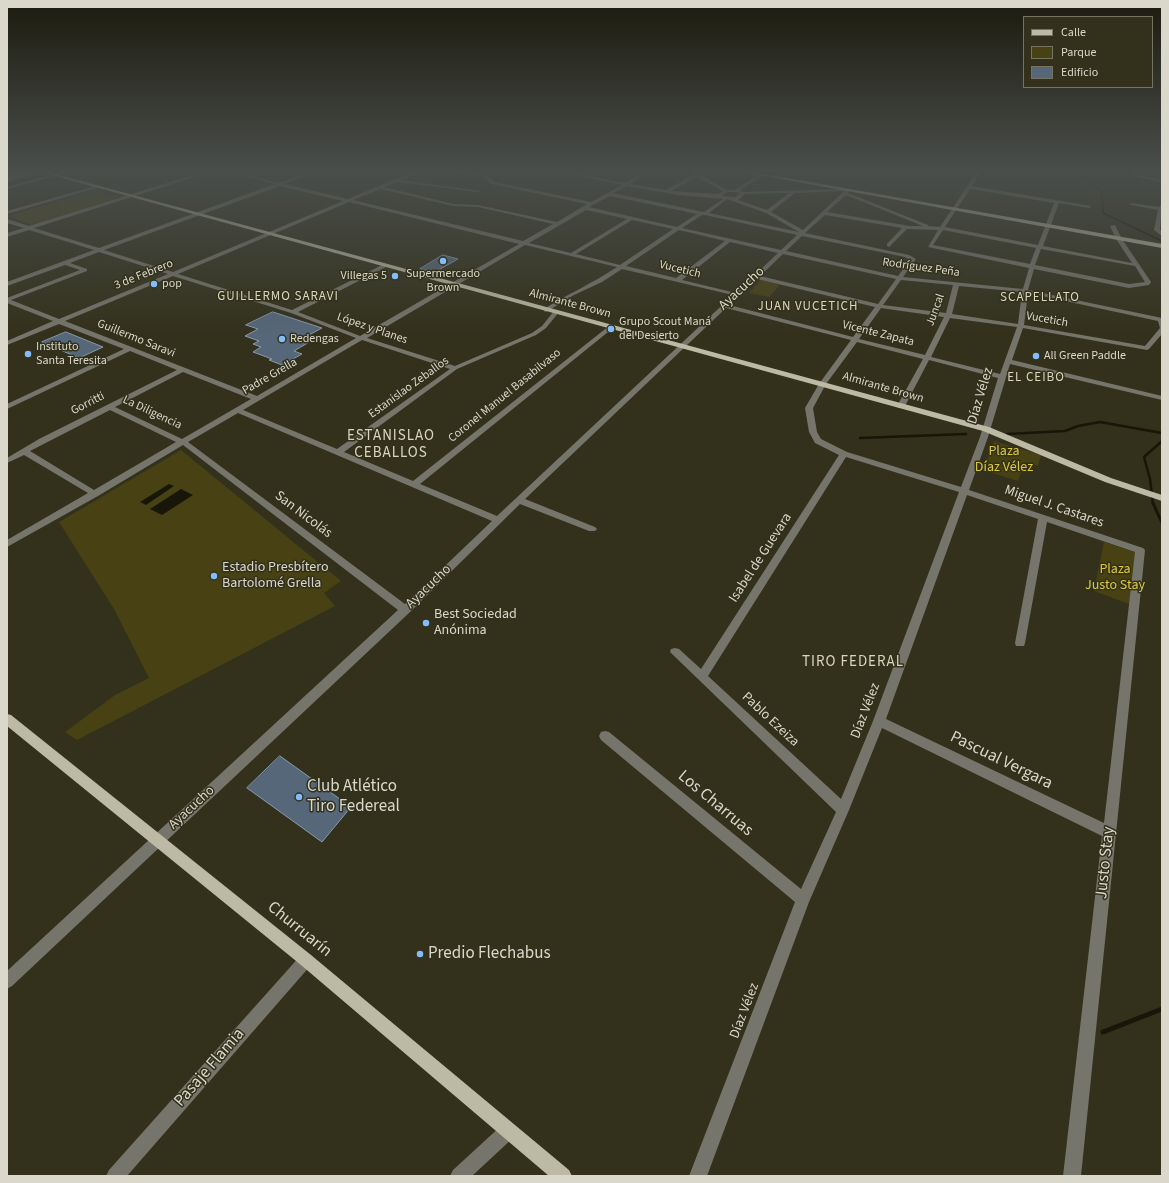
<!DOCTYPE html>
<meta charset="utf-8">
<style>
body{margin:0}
#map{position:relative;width:1169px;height:1183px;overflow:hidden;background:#33311c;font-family:"Source Sans 3",sans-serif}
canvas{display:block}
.frame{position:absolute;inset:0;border:8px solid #d9d8cb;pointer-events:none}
.legend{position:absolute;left:1023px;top:16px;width:130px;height:72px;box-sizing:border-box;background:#33311c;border:1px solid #757462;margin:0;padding:5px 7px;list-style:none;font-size:12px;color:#d9d8cb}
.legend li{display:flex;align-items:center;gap:8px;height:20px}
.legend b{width:20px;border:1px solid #757462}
</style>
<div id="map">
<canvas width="1169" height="1183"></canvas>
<div class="frame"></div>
<ul class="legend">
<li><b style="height:5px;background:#bcbaa4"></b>Calle</li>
<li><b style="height:11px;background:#474114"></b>Parque</li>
<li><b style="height:11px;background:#566779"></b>Edificio</li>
</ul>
</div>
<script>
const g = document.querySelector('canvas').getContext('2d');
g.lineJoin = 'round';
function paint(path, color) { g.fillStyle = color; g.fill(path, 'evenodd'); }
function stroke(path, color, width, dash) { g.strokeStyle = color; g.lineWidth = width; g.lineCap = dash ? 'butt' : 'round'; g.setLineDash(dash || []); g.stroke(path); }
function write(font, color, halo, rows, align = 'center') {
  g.font = font + ' "Source Sans 3",sans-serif'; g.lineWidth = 3; g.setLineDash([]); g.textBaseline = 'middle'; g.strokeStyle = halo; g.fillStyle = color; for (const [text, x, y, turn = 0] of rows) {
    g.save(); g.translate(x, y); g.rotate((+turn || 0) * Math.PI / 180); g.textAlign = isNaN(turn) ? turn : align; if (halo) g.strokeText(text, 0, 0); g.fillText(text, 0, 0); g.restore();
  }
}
paint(new Path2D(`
 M93,191L120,197L32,225L7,216Z
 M761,280L780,285L769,297L749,293Z
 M994,441L1041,455L1038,466L1025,462L1018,481L983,470Z
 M181,450L341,581L324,593L335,606L77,740L65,732L115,695L149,678L114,609L59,522Z
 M1104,542L1137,553L1129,604L1094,591Z`), '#474114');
paint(new Path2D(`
 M169,484L174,486L146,505L140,502Z
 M181,489L193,495L162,515L150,509Z`), '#181608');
stroke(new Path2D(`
 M1077,170L1078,174L1102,191L1103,213L1162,241`), '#181608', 1.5);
stroke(new Path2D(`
 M1007,434L1065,431L1078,426L1100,422L1162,433
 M860,438L966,434
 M1153,504L1150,479L1144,457L1162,441`), '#181608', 2.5);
stroke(new Path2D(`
 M1153,503L1162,523`), '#181608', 3);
stroke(new Path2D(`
 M1103,1032L1162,1009`), '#181608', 5);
const building = new Path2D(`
 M15,170H32L36,173L7,181V173Z
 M443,255L458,259L435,272L420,269Z
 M273,312L322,328L307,336L312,338L308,340L311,341L294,351L302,354L282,365L269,360L272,359L253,352L261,347L253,344L259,341L245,336L258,329L246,325Z
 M66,332L103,347L79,358L42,342Z
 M280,756L351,807L322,842L247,788Z`);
paint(building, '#566779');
stroke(building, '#8899ac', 1);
paint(new Path2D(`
 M69,170H77L7,189V187Z
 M134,170H142L149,173L147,174Z
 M209,170H217L34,228L99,248L275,184L219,170H228L279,183L313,170H320L284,184L348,199L417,170H424L402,180L480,191L478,192L397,182L384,187L453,204L478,205L557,222L587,204L491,184L485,177L430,170H447L486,175L495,182L591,202L622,185L550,170H561L625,183L646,170H652L630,184L666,190L693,175L686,170H692L727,190H735L760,174L762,176L740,190L742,192L848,189L850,190L848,193L928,225V226L940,227L978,170H982L972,186L1091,206L1089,208L1059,203L1043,246L1132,263L1116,239L1110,226L1115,225L1122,239L1151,282L1149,285L1129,288L1034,269L1028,290L1162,318V334L1149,349L1147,350L1023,328L1012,360L1162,396V400L1010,364L988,437L969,490L1143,548L1145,550L1081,1176H1063L1102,836L882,728L849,810L809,902L707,1176H689L795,902L601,740L599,736L601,732L605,731L609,732L801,889L836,812L670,652L671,649L675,648L679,649L701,669L839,455L815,443L809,432L805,408L819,384L851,340L726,308L525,499L595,527L597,529L595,531H589L520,504L409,613L12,986L7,989V971L398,610L183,445L98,496L7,547V540L88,493L24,455L7,463V458L39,439L177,370L130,351L7,409V404L124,349L59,324L7,345V341L53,321L7,303V298L80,270L65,265L7,286V282L94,250L29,230L7,237V233L24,228L7,223V219L29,226ZM697,177L723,191L718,194L671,191ZM280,186L343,201L173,272L104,250ZM627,186L678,195L723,199L704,212L613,193ZM381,189L453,206L478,207L553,224L523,241L353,200ZM970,189L1054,203L1038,245L945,227ZM844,191L803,230L771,212L795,193ZM727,192H737L740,194L735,197L723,196V195ZM789,193L767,210L738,200L745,194ZM846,195L923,226H910L827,212ZM610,196L697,214L677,227L589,207ZM727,199L766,213L799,232L709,213ZM349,202L519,244L360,336L298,312L386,267V265H382L292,310L178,274ZM586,210L627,219L571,253L529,243ZM702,215H705L797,235L781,250L682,228ZM825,215L902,228L887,244V246L889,247L907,229L938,230L928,247L1029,268L1023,289L903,277L916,259L909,255L805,233ZM632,220L673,229L620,265L576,254ZM679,230L725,241L676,278L626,266ZM943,230L1036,248L1030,264L933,245ZM802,236L905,257L910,260L898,276L786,251ZM730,242L778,253L736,293L682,280ZM525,245L617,267C593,283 568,294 544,309V311L546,312L574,295L602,282L622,269L733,295L497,516L420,484L613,328V326H609L413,481L344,452L457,369L536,335L546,328L559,312L558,311H554L542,326L532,333L455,366L367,338ZM1041,249L1135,266L1145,282L1129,284L1035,265ZM99,252L168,274L59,319L11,300L87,271V269L70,263ZM783,254L896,279L878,304L760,276ZM173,276L291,313L356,338L257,396L65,321ZM757,279L875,307L853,337L729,305ZM901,280L953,285L946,313L883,305ZM959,286L1022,292L1018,324L952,314ZM1028,293L1158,321L1160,328L1145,346L1024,325ZM881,308L944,317L925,355L859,339ZM950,318L1017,327L1000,374L931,357ZM362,340L450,369L337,449L243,410ZM857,342L923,359L897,406L898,408H901L905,406L929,360L998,378L980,437L961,487L847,452L821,439L817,432L813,408L826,384ZM183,372L251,399L182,439L115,407ZM110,410L176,442L94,490L30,451ZM238,413L492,521L405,604L188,442ZM846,457L959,492L873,721L841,799L708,676ZM967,495L1038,519L1015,643L1016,646H1024L1025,643L1047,522L1135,552L1104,823L886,719Z
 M1013,170H1025L1042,174L1040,175Z
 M1124,170H1130L1140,175L1162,180V182L1137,177Z
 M96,186L100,187L7,214V211Z
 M1131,203L1159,207L1162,203L1160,230L1162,231V236L1154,230L1158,210L1131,205Z
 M306,953L311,955L313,960L311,965L127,1176H106L109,1170L301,955Z
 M508,1122L514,1125L517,1131L514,1137L472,1176H450L453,1170L502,1125Z`), '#76756b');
paint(new Path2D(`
 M33,170H41L989,427L1111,478L1162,495V501L1105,482L983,431Z
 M731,170H742L1162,244V248Z
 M7,714L11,715L311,955L569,1170L572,1176H549L301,965L7,726Z`), '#bcbaa4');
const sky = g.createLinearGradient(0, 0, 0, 336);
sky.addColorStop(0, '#1c1b0f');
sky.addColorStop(0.51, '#4a4e4b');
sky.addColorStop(1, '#4a4e4b00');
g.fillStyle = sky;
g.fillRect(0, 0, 1169, 336);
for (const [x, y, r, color] of [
 [443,261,4,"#83bcfb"],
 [395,276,4,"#83bcfb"],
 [154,284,4,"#83bcfb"],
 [611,329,4,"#83bcfb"],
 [282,339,4,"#83bcfb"],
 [28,354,4,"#83bcfb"],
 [1036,356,4,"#83bcfb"],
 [214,576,4,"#83bcfb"],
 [426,623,4,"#83bcfb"],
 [299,797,4,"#83bcfb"],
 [420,954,4,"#83bcfb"]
]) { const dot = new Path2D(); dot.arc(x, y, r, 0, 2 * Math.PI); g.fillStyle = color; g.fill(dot); stroke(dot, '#33311c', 1.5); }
write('12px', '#d9d8cb', '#33311c', [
 ["Rodríguez Peña",921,268,8],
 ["Vucetich",680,270,14],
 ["3 de Febrero",144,275,-22],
 ["Almirante Brown",570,304,15],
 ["Juncal",936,310,-70],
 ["Vucetich",1047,320,10],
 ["López y Planes",372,329,19],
 ["Vicente Zapata",878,334,14],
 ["Guillermo Saravi",136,339,22],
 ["Padre Grella",270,377,-30],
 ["Estanislao Zeballos",409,388,-36],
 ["Almirante Brown",883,388,16],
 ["Coronel Manuel Basabilvaso",505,396,-39],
 ["Gorritti",88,404,-27],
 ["La Diligencia",152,413,25]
]);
write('12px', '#d9d8cb', '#33311c', [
 ["Supermercado",443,274,"center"],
 ["Brown",443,288,"center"],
 ["Villegas 5",387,276,"right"],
 ["pop",162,284],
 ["Grupo Scout Maná",619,322],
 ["del Desierto",619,336],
 ["Redengas",290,339],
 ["Instituto",36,347],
 ["Santa Teresita",36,361],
 ["All Green Paddle",1044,356]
], 'left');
g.letterSpacing = '1px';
write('13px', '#d9d6bc', '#33311c', [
 ["GUILLERMO SARAVI",278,297],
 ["SCAPELLATO",1040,298],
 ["JUAN VUCETICH",808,307],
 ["EL CEIBO",1036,378]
]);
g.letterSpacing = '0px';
write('14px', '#d9d8cb', '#33311c', [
 ["Ayacucho",742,289,-43],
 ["Díaz Vélez",981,396,-73],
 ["Miguel J. Castares",1054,507,19],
 ["San Nicolás",303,515,37],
 ["Isabel de Guevara",761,558,-57],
 ["Ayacucho",429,587,-44],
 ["Díaz Vélez",866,711,-69],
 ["Pablo Ezeiza",770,720,43],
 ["Ayacucho",192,808,-43],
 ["Díaz Vélez",745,1011,-69]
]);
write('14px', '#dcca3b', '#33311c', [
 ["Plaza",1004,452],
 ["Díaz Vélez",1004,468],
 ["Plaza",1115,570],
 ["Justo Stay",1115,586]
]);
write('14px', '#d9d8cb', '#33311c', [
 ["Estadio Presbítero",222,568],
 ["Bartolomé Grella",222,584],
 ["Best Sociedad",434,615],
 ["Anónima",434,631]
], 'left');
g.letterSpacing = '1px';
write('15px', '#d9d6bc', '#33311c', [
 ["ESTANISLAO",391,437],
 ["CEBALLOS",391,454],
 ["TIRO FEDERAL",853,663]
]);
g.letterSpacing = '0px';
write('17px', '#d9d8cb', '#33311c', [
 ["Pascual Vergara",1001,761,26],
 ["Los Charruas",715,804,40],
 ["Justo Stay",1106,863,-84],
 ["Churruarín",299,930,39],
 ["Pasaje Flamia",210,1068,-49]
]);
write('17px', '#d9d8cb', '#33311c', [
 ["Club Atlético",307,787],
 ["Tiro Federeal",307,807],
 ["Predio Flechabus",428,954]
], 'left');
</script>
